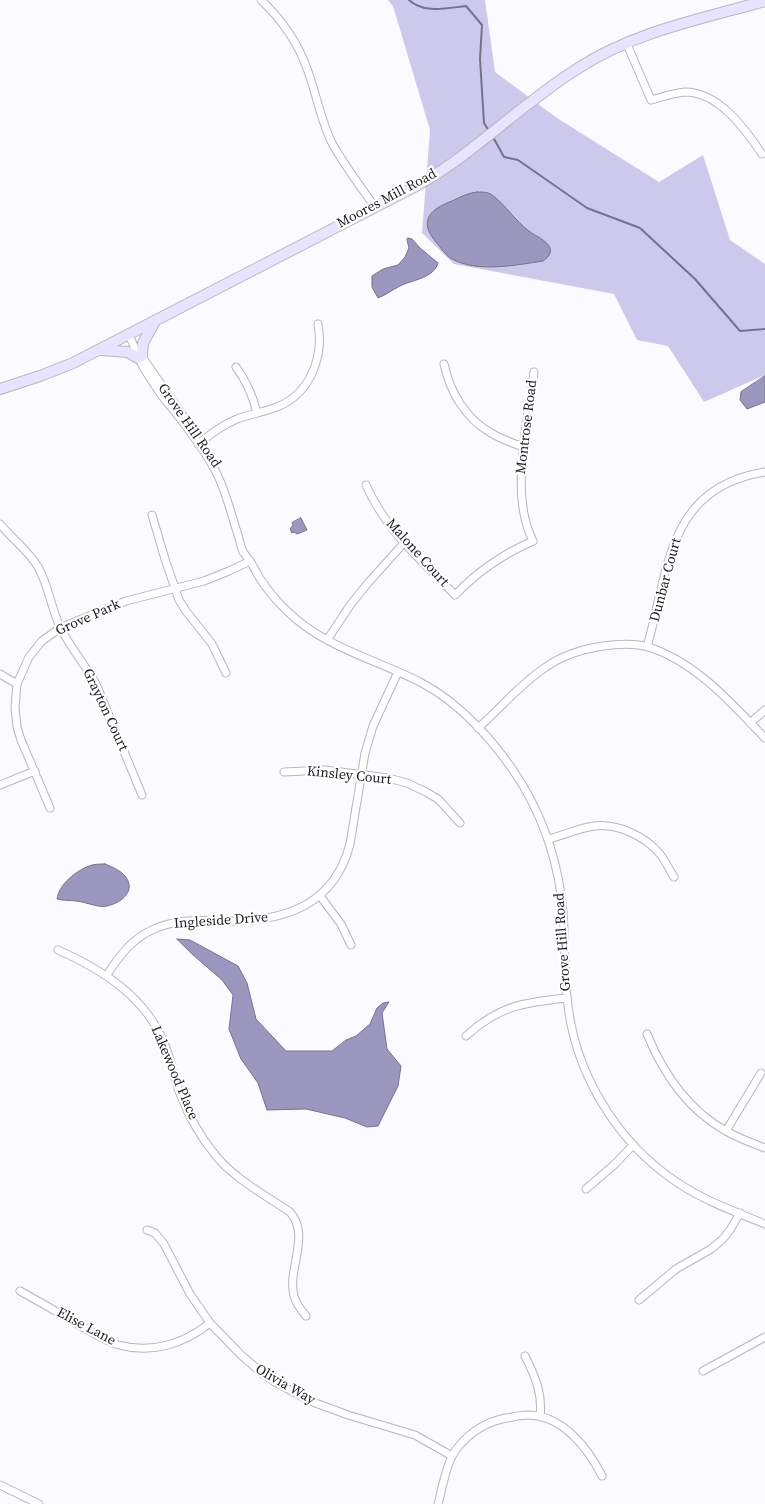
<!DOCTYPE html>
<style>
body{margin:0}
canvas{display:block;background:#fbfaff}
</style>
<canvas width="765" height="1504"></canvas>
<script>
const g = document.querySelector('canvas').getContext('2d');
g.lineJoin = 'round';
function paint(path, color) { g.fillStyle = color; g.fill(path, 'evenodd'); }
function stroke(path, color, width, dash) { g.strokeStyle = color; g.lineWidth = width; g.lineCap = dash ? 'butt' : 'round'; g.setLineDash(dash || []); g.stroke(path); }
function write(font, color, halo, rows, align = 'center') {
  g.font = font + ' "Source Serif 4",serif'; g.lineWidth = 4.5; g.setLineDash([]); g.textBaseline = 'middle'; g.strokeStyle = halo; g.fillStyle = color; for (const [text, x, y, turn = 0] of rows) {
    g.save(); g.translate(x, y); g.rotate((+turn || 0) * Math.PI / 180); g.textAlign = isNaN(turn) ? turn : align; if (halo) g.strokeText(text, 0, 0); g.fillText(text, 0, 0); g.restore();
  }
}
paint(new Path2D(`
 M388,0H485L495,72L557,118L659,182L703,155L730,240L765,264V375L704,402L668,346L637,340L614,294L454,264L422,233L430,130L393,6Z`), '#cdc9ed');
const water = new Path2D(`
 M477,192C483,192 488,192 492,195C506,205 515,221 529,231C535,236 547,240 550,248C552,254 547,258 543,261C516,265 478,273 452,259C446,256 441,248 436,242C418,221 430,209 452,201C460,197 468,193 477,192Z
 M408,238L412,239L420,248L438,263C434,278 412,280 400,286C392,290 386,295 378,298L372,287V276L383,269L398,265L405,257L409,248L407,240Z
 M765,376V402L747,409L740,400L741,392Z
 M301,518L307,530L297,534L294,532L292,533L290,529L293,525L292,523Z
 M105,864C112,867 120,870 125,876C137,891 121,903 107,906C97,908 87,902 76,901C70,900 64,901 57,899C59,884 76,871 89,866C94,864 100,864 105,864Z
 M177,939L190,940L238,966L247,983L256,1019L286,1051H332L346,1040L356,1036L370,1024L377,1008L383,1003L389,1002L382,1013L387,1049L401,1066L398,1086L378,1126L367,1127L345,1118L306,1109L267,1110L258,1083L241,1059L229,1029L233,995L222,980L192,954Z`);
paint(water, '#9b97be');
stroke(water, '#75728e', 1);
stroke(new Path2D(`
 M409,0C424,14 447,8 466,6L482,25L480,59L484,123L489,131
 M493,137L504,157L518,160L587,208L640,228L695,279L740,331L765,329`), '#75728e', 2);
const street = new Path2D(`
 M261,0C280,18 297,42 306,66C316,91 320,119 332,143C344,165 360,186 375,207
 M626,42L651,100C662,97 674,93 685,92C719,92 745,129 762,154
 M129,335C135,347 138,359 145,370C153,383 161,396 171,407C187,427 204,449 216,472C226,491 231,514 238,535C240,541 241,547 243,552C244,553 249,560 250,561C254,567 257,574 261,580C268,591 277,601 286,610C323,647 375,659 420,682C461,703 498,745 522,784C546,824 559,866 563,912C565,940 564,968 567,996C573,1071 616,1142 678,1183C705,1201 736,1212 765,1224
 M140,354L184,417
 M444,364C450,392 465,418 491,433C501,439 512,443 523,447
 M236,367C247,382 253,396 257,413
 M198,444C211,434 222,425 237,419C250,414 264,412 277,407C310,394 324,357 318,324
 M366,485C385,529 422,561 455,595C478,571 503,554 533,541C509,494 528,422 534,372
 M152,515L165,559L179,600L186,611L212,644L226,673
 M0,524C12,539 29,551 38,567C49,586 51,609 61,629C71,648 85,665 96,684L142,795
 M327,640L351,604L368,583L404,543
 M647,647C669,570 667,487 765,472
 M0,674L17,684
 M750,723L765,710
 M478,728C501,708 521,683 546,667C563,655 583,649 603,646C617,644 635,643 649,647C697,663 731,703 765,738
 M284,772L325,770L388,778L407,783L426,792L438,799L460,823
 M0,785L35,771
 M50,808L21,740L17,727L15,707L17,684L29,657L42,641L60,628L126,601L204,581L229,571L250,561
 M549,839C564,835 579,828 594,826C617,823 645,836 660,854C665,861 670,870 674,877
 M320,896L341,924L351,945
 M58,950C103,970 146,997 165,1045C172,1062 174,1080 181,1096C189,1116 200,1136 213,1152C231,1177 265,1195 290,1212C311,1236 287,1268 294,1296C296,1304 301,1310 306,1316
 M107,975C119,956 132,939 152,930C178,917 207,921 234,921C290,920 335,902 350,844L365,753L373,726L398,672
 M647,1034C663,1073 688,1110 726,1131C738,1138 752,1143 765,1148
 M466,1036C500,1005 523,1003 567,998
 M726,1131L761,1073
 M586,1189L615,1164L633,1145
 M147,1230L155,1233L164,1244L190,1294L210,1323L241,1355L262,1373L275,1382L310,1401L348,1415L415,1435L452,1456
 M20,1291C38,1301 56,1311 74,1322C88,1330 103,1340 119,1345C151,1354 184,1344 210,1323
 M639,1300L676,1269L711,1249L722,1240L730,1230L740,1213
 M525,1356C535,1376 543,1394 540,1417
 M703,1371L765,1337
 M0,1485L39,1504
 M438,1504C443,1486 446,1462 458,1447C471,1431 486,1422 506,1418C513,1417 521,1415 529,1415C563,1416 588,1448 602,1476`);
const secondary = new Path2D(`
 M101,350L128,352L138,358
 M142,356L143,343L154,323
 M0,389L40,376L73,363L418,185C475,153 521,104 577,69C633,32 701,19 765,1`);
stroke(street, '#b6b6bb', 9);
stroke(secondary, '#b6b6bb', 12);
stroke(street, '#fff', 7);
stroke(secondary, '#e8e4ff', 10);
write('14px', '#1d1d1f', '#fff', [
 ["Moores Mill Road",387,199,-28],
 ["Grove Hill Road",189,426,55],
 ["Montrose Road",527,427,-83],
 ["Malone Court",417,553,48],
 ["Dunbar Court",666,580,-75],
 ["Grove Park",88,618,-24],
 ["Grayton Court",105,710,65],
 ["Kinsley Court",349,776,6],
 ["Ingleside Drive",221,921,-4],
 ["Grove Hill Road",563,942,-94],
 ["Lakewood Place",174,1073,67],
 ["Elise Lane",86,1327,28],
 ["Olivia Way",285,1385,30]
]);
</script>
